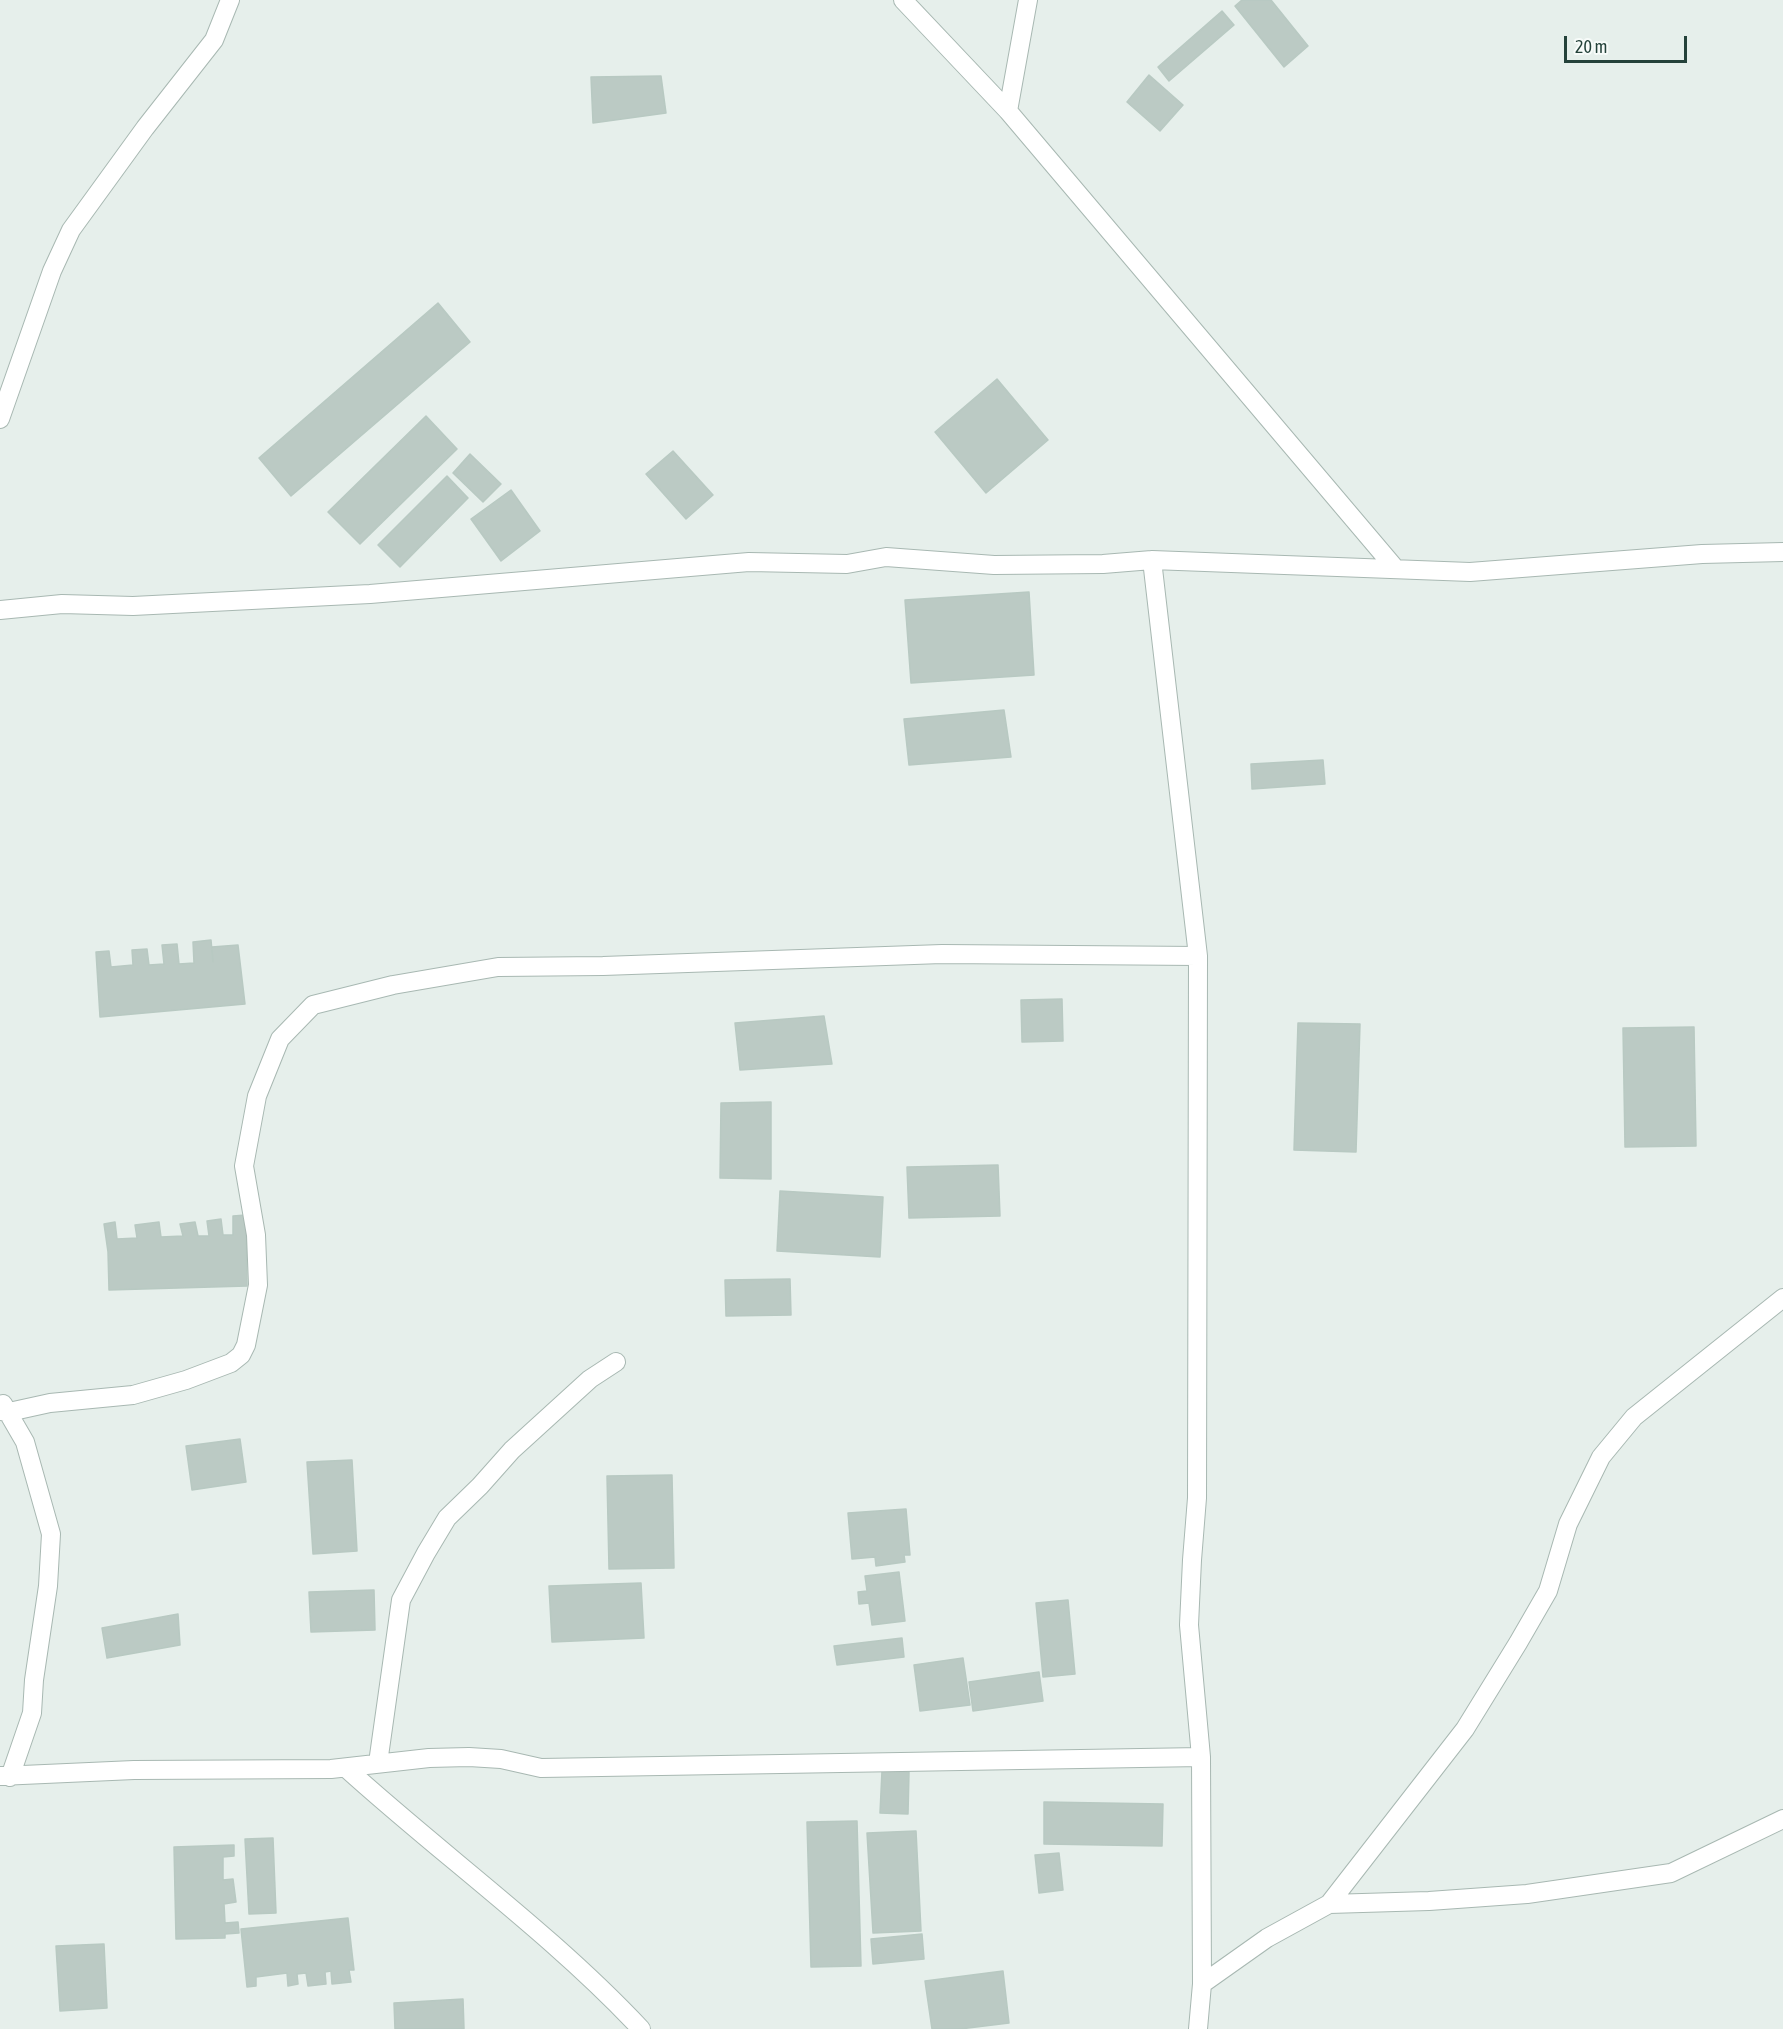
<!DOCTYPE html>
<style>
body{margin:0}
#map{position:relative;width:1783px;height:2029px;overflow:hidden;background:#e6efeb;font-family:"Asap Condensed",sans-serif}
canvas{display:block}
.scale{position:absolute;left:1564px;top:36px;width:123px;height:27px;box-sizing:border-box;border:3px solid #24423a;border-top:0;padding-left:8px;font-size:18px;line-height:21px;white-space:nowrap;color:#24423a;-webkit-text-stroke:4px #f7fbf9;paint-order:stroke}
</style>
<div id="map">
<canvas width="1783" height="2029"></canvas>
<div class="scale">20 m</div>
</div>
<script>
const g = document.querySelector('canvas').getContext('2d');
g.lineJoin = 'round';
function paint(path, color) { g.fillStyle = color; g.fill(path, 'evenodd'); }
function stroke(path, color, width, dash) { g.strokeStyle = color; g.lineWidth = width; g.lineCap = dash ? 'butt' : 'round'; g.setLineDash(dash || []); g.stroke(path); }
const building = new Path2D(`
 M1242,0H1271L1308,46L1284,67L1235,6Z
 M1222,11L1234,25L1169,81L1158,67Z
 M1149,75L1183,105L1160,131L1127,102Z
 M661,76L666,113L593,123L591,77Z
 M438,303L470,342L291,496L259,458Z
 M997,379L1048,440L986,493L935,432Z
 M426,416L457,449L360,544L328,512Z
 M673,451L713,495L686,519L646,474Z
 M470,454L501,484L483,502L453,473Z
 M447,476L468,498L400,567L378,545Z
 M511,490L540,531L501,561L471,519Z
 M1029,592L1034,675L911,683L905,600Z
 M1004,710L1011,757L909,765L904,719Z
 M1323,760L1325,784L1252,789L1251,764Z
 M211,940L213,962L212,947L238,945L245,1004L100,1017L96,952L109,951L111,967L133,965L132,950L147,949L149,965L164,964L162,945L177,944L179,964L194,963L193,942Z
 M1062,999L1063,1041L1022,1042L1021,1000Z
 M824,1016L832,1064L740,1070L735,1023Z
 M1298,1023L1360,1024L1356,1152L1294,1150Z
 M1694,1027L1696,1146L1625,1147L1623,1028Z
 M771,1102V1179L720,1178L721,1103Z
 M998,1165L1000,1216L909,1218L907,1167Z
 M780,1191L883,1197L880,1257L777,1251Z
 M246,1215L247,1286L109,1290L108,1252L104,1224L115,1222L117,1239L137,1238L135,1225L159,1222L161,1237L183,1236L180,1224L195,1222L198,1236H209L207,1221L221,1219L223,1235H233V1216Z
 M790,1279L791,1315L726,1316L725,1280Z
 M240,1439L246,1482L192,1490L186,1446Z
 M352,1460L357,1551L313,1554L307,1462Z
 M672,1475L674,1568L609,1569L607,1476Z
 M906,1509L910,1555H904L905,1562L876,1566L875,1557L852,1559L848,1513Z
 M899,1572L905,1621L872,1625L869,1603L859,1604L858,1592L867,1591L865,1576Z
 M641,1583L644,1638L552,1642L549,1586Z
 M374,1590L375,1630L311,1632L309,1592Z
 M1068,1600L1075,1674L1043,1677L1036,1603Z
 M178,1614L180,1645L107,1658L102,1628Z
 M902,1638L904,1657L837,1665L834,1646Z
 M963,1658L970,1705L920,1711L914,1665Z
 M1039,1672L1043,1701L973,1711L969,1682Z
 M882,1771L909,1772L908,1814L880,1813Z
 M1044,1802L1163,1804L1162,1846L1044,1844Z
 M857,1821L861,1966L811,1967L807,1822Z
 M916,1831L921,1931L873,1933L867,1833Z
 M273,1838L276,1913L249,1914L245,1839Z
 M234,1845V1856L223,1857V1880L233,1879L236,1902L224,1904L225,1923L238,1922L239,1933L225,1934V1938L176,1939L174,1847Z
 M1059,1853L1063,1890L1039,1893L1035,1855Z
 M348,1918L354,1970H349L351,1982L332,1984L331,1971L325,1972L326,1984L308,1986L306,1973L297,1974L298,1984L288,1986L287,1973L256,1977V1986L247,1987L241,1929Z
 M922,1934L924,1959L873,1964L871,1939Z
 M104,1944L107,2008L60,2011L56,1946Z
 M1003,1971L1009,2023L960,2029H932L925,1981Z
 M463,1999L464,2029H395L394,2003Z`);
paint(building, '#bbcac4');
stroke(building, '#b8c9c2', 1.5);
const street = new Path2D(`
 M903,0L1008,111
 M1028,0L1008,111L1395,568
 M0,419L52,271L71,230L145,128L214,40L230,0
 M1152,560L1198,956L1197,1498L1192,1560L1189,1625L1201,1757L1202,1984L1198,2029
 M0,610L62,604L133,606L370,594L749,562L847,564L886,557L994,565L1103,564L1152,560L1470,572L1702,554L1783,552
 M3,1404L25,1442L51,1534L48,1586L34,1680L32,1713L10,1777
 M0,1411L9,1412L50,1403L133,1395L186,1380L231,1363L241,1355L246,1345L258,1285L256,1235L244,1166L257,1096L280,1039L313,1005L393,985L498,967L603,966L942,954L1198,956
 M378,1763L401,1600L426,1553L447,1518L480,1486L512,1450L590,1379L616,1362
 M346,1768C443,1856 552,1934 641,2029
 M0,1776L134,1770L331,1769L429,1758L469,1757L501,1759L541,1768L1201,1757
 M1329,1904L1465,1729L1518,1643L1548,1591L1568,1524L1601,1457L1634,1417L1783,1298
 M1202,1984L1267,1938L1329,1904L1429,1901L1527,1894L1671,1873L1783,1819`);
stroke(street, '#a8b8b2', 20);
stroke(street, '#fff', 18);
</script>
